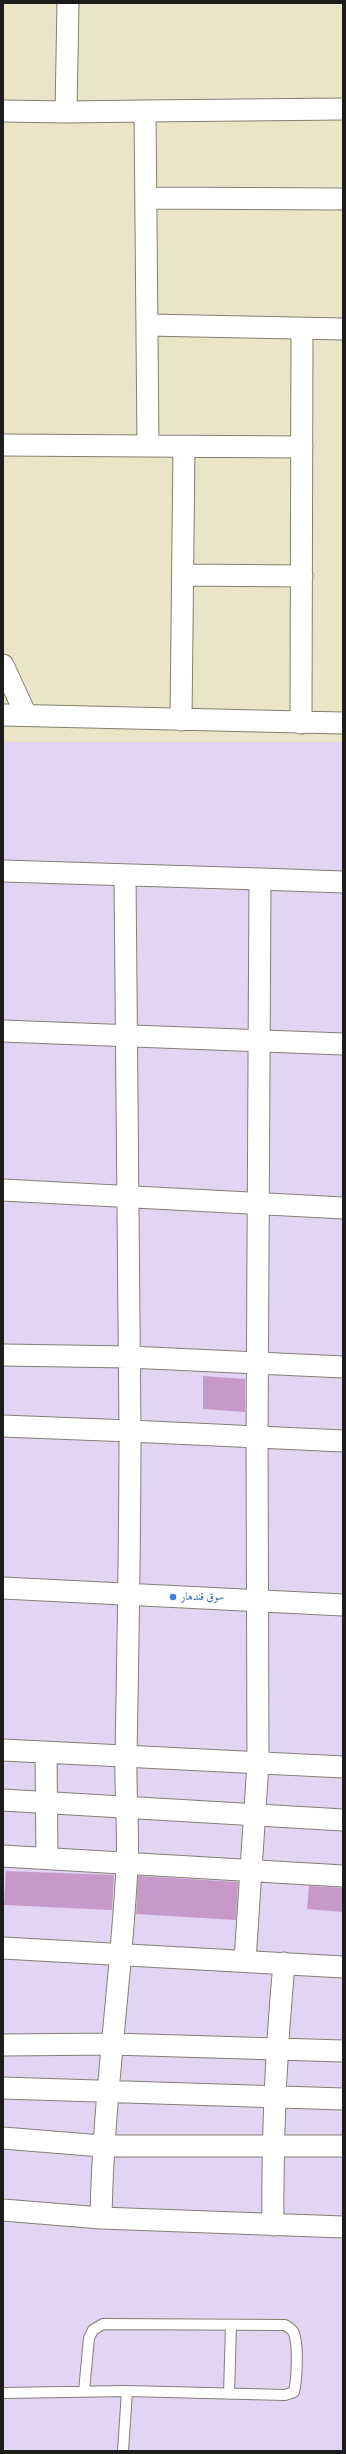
<!DOCTYPE html>
<meta charset="utf-8">
<style>
body{margin:0}
#map{position:relative;width:346px;height:2454px;overflow:hidden;background:#eae5c6;font-family:"IM FELL French Canon",serif}
canvas{display:block}
.frame{position:absolute;inset:0;border:4px solid #1c1c1c;pointer-events:none}
</style>
<div id="map">
<canvas width="346" height="2454"></canvas>
<div class="frame"></div>
</div>
<script>
const g = document.querySelector('canvas').getContext('2d');
g.lineJoin = 'round';
function paint(path, color) { g.fillStyle = color; g.fill(path, 'evenodd'); }
function stroke(path, color, width, dash) { g.strokeStyle = color; g.lineWidth = width; g.lineCap = dash ? 'butt' : 'round'; g.setLineDash(dash || []); g.stroke(path); }
function write(font, color, halo, rows, align = 'center') {
  g.font = font + ' "IM FELL French Canon",Amiri,serif'; g.lineWidth = 3.5; g.setLineDash([]); g.textBaseline = 'middle'; g.strokeStyle = halo; g.fillStyle = color; for (const [text, x, y, turn = 0] of rows) {
    g.save(); g.translate(x, y); g.rotate((+turn || 0) * Math.PI / 180); g.textAlign = isNaN(turn) ? turn : align; if (halo) g.strokeText(text, 0, 0); g.fillText(text, 0, 0); g.restore();
  }
}
paint(new Path2D(`
 M3,742H343V2451H3Z`), '#e2d4f3');
paint(new Path2D(`
 M203,1376L245,1379V1412L203,1409Z
 M6,1871L114,1875L112,1910L4,1905Z
 M138,1876L238,1882L236,1920L136,1914Z
 M309,1886L343,1888V1912L307,1909Z`), '#c699c8');
const lane = new Path2D(`
 M3,2393L127,2391L285,2395L294,2392C297,2379 298,2349 295,2337C294,2330 290,2328 285,2325L103,2324L93,2330L89,2338L84,2391
 M229,2394L231,2325
 M123,2451L127,2391`);
const street = new Path2D(`
 M68,3L66,112L145,111L148,446L302,447
 M3,111L66,112
 M145,111L343,109
 M147,198L343,199
 M148,325L343,329
 M3,445L148,446
 M183,575L302,576
 M3,665L26,715
 M3,715L343,723
 M181,720L184,447
 M301,723L302,329
 M3,871L260,879
 M3,1031L343,1044
 M3,1190L343,1208
 M3,1355L129,1357L343,1367
 M3,1426L130,1431L125,876
 M3,1588L343,1605
 M3,1750L343,1767
 M46,1753L47,1858
 M3,1800L343,1820
 M3,1856L343,1876
 M3,1948L343,1967
 M245,1961L258,1763L257,1438L260,879L343,882
 M3,2045L113,2044L343,2051
 M3,2088L343,2099
 M3,2138L102,2146H343
 M3,2210L101,2218L343,2227
 M101,2218C103,2100 121,1984 127,1867C129,1830 125,1793 126,1756C128,1648 130,1540 130,1431L343,1441
 M273,2225C272,2137 276,2051 284,1963`);
stroke(lane, '#838071', 12);
stroke(street, '#838071', 23);
stroke(lane, '#fff', 10);
stroke(street, '#fff', 21);
for (const [x, y, r, color] of [
 [173,1597,4,"#3f7fe0"]
]) { const dot = new Path2D(); dot.arc(x, y, r, 0, 2 * Math.PI); g.fillStyle = color; g.fill(dot); stroke(dot, '#fdfcf7', 1.5); }
write('11px', '#366cbe', '#fdfcf7', [
 ["سوق قندهار",181,1597]
], 'left');
</script>
